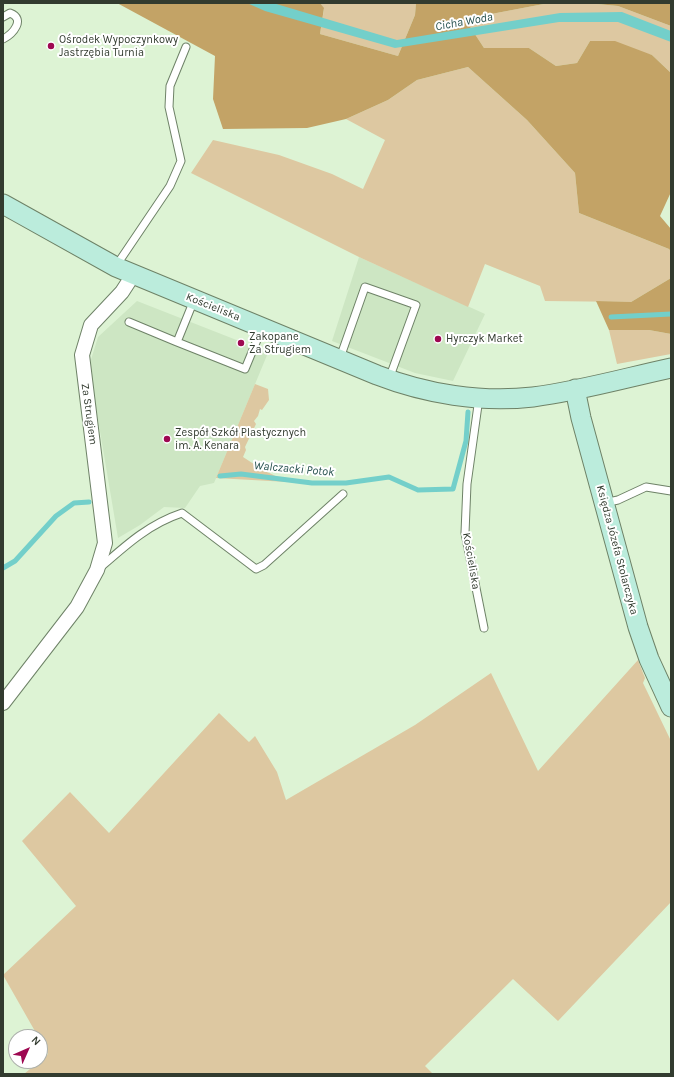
<!DOCTYPE html>
<meta charset="utf-8">
<style>
body{margin:0}
#map{position:relative;width:674px;height:1077px;overflow:hidden;background:#ddf3d4;font-family:Karla,sans-serif}
canvas{display:block}
.frame{position:absolute;inset:0;border:4px solid #323b2f;pointer-events:none}
.north{position:absolute;left:8px;top:1029px;width:40px;height:40px;box-sizing:border-box;background:#fff;border:1px solid #adb1ac;border-radius:50%;rotate:45deg;font-size:11px;font-weight:700;line-height:16px;text-align:center;color:#323b2f}
.north::after{content:'';display:block;margin:auto;width:14px;height:18px;background:#9e0851;clip-path:polygon(50% 0,100% 100%,50% 72%,0 100%)}
</style>
<div id="map">
<canvas width="674" height="1077"></canvas>
<div class="frame"></div>
<div class="north">N</div>
</div>
<script>
const g = document.querySelector('canvas').getContext('2d');
g.lineJoin = 'round';
function paint(path, color) { g.fillStyle = color; g.fill(path, 'evenodd'); }
function stroke(path, color, width, dash) { g.strokeStyle = color; g.lineWidth = width; g.lineCap = dash ? 'butt' : 'round'; g.setLineDash(dash || []); g.stroke(path); }
function write(font, color, halo, rows, align = 'center') {
  g.font = font + ' Karla,sans-serif'; g.lineWidth = 4; g.setLineDash([]); g.textBaseline = 'middle'; g.strokeStyle = halo; g.fillStyle = color; for (const [text, x, y, turn = 0] of rows) {
    g.save(); g.translate(x, y); g.rotate((+turn || 0) * Math.PI / 180); g.textAlign = isNaN(turn) ? turn : align; if (halo) g.strokeText(text, 0, 0); g.fillText(text, 0, 0); g.restore();
  }
}
paint(new Path2D(`
 M359,257L485,314L453,381L415,373L332,341Z
 M137,301L262,350L270,348L214,483L200,486L185,508L164,507L140,525L118,538L89,366L98,337Z`), '#cde6c3');
paint(new Path2D(`
 M320,3H416L415,15L398,56L320,34L324,9Z
 M549,3H587L618,6L671,26V73L652,55L590,41L577,63L556,66L529,48H484L465,19Z
 M468,67L527,120L575,173L579,213L669,249L671,252V278L631,302L545,301L540,286L485,264L468,307L359,257L191,173L213,140L279,155L332,174L363,189L385,140L346,119L388,100L417,80Z
 M609,330H649L671,334V354L617,364Z
 M255,384L268,389L269,400L262,410L260,409L258,416L254,421L256,424L245,447L246,450L243,457L263,470L288,482L216,478Z
 M638,660L645,678L643,683L671,741V902L558,1021L513,979L425,1066L433,1074H24L48,1054L3,975L76,906L22,841L70,792L109,833L219,713L249,742L255,736L277,772L286,800L415,725L491,673L538,771Z`), '#ddc8a1');
paint(new Path2D(`
 M117,3H320L324,8L320,34L398,56L415,15L416,3H549L465,19L484,48H529L556,66L577,63L590,41H615L652,55L671,73V192L660,216L671,229V252L669,249L579,213L575,173L527,120L468,67L417,80L388,100L346,119L307,128L223,129L213,99L215,56Z
 M587,3H671V26L618,6Z
 M671,278V334L649,330H609L596,301L631,302Z`), '#c3a366');
paint(new Path2D(`
 M247,3H273L397,40L560,13L622,12L671,31V42L618,22H559L395,48L265,11Z`), '#73cfca');
stroke(new Path2D(`
 M611,317L671,314
 M220,476L241,474L312,483H346L389,477L418,490L453,489L466,441L468,412
 M3,568L15,561L56,516L74,503L89,502`), '#73cfca', 5);
const lane = new Path2D(`
 M3,17L10,13C26,19 13,34 3,39
 M116,266L170,186L181,161L169,107L170,86L186,47
 M194,300L177,342L245,369L262,328
 M129,322L177,342
 M340,358L365,287L416,305L389,379
 M479,398L467,484L465,533L484,628
 M604,503L618,500L646,487L671,491
 M101,567C126,545 149,524 182,513L256,569L264,565L343,494`);
const street = new Path2D(`
 M3,703L77,607L97,570L105,543L82,355L91,325L122,292L133,275`);
const secondary = new Path2D(`
 M3,204L116,267L377,375C426,394 481,403 533,397C580,391 625,378 671,368
 M575,389L581,418L638,627L649,659L671,707`);
stroke(lane, '#6e8267', 9);
stroke(street, '#6e8267', 16);
stroke(secondary, '#6e8267', 21);
stroke(lane, '#fff', 7);
stroke(street, '#fff', 14);
stroke(secondary, '#bbecdc', 19);
for (const [x, y, r, color] of [
 [51,46,4,"#9e0851"],
 [438,339,4,"#9e0851"],
 [241,343,4,"#9e0851"],
 [167,439,4,"#9e0851"]
]) { const dot = new Path2D(); dot.arc(x, y, r, 0, 2 * Math.PI); g.fillStyle = color; g.fill(dot); stroke(dot, '#fff', 1.5); }
write('11px', '#323b2f', '#fff', [
 ["Ośrodek Wypoczynkowy",59,40],
 ["Jastrzębia Turnia",59,53],
 ["Zakopane",249,337],
 ["Za Strugiem",249,350],
 ["Hyrczyk Market",446,339],
 ["Zespół Szkół Plastycznych",175,433],
 ["im. A. Kenara",175,446]
], 'left');
write('11px', '#323b2f', '#fff', [
 ["Kościeliska",213,307,22],
 ["Za Strugiem",89,414,82],
 ["Księdza Józefa Stolarczyka",617,550,75],
 ["Kościeliska",471,561,80]
]);
write('italic 12px', '#27514f', '#fff', [
 ["Cicha Woda",464,22,-10],
 ["Walczacki Potok",294,469,5]
]);
</script>
